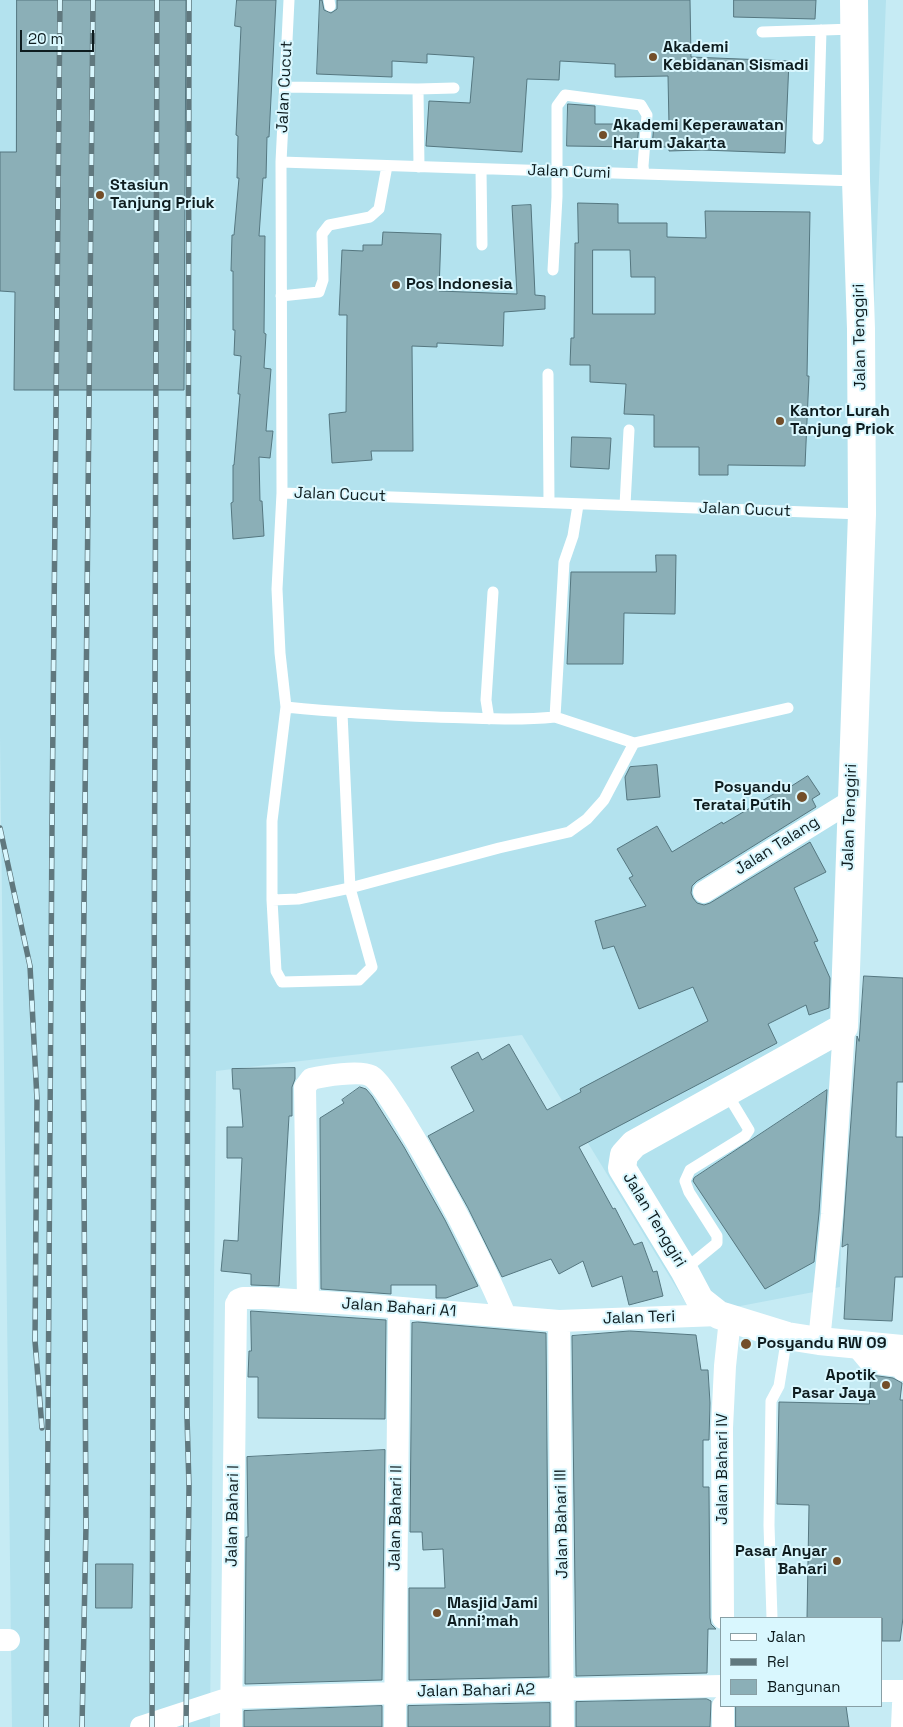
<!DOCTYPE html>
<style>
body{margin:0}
#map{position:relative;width:903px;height:1727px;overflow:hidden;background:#c6ebf4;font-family:"Space Grotesk",sans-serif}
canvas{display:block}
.legend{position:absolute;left:720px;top:1617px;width:162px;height:90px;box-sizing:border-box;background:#d9f7fe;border:1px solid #889fa5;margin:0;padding:6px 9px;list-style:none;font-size:15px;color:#0e1c1f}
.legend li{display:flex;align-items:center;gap:10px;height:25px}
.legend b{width:25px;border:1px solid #889fa5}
.scale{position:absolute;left:20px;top:30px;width:74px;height:22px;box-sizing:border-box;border:2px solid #0e1c1f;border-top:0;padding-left:6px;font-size:15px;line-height:18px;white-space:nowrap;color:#0e1c1f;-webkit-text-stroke:4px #d9f7fe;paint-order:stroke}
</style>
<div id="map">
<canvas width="903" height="1727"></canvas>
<ul class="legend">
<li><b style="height:6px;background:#fff"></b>Jalan</li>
<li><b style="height:6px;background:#60787e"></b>Rel</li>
<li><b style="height:14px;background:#8bafb7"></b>Bangunan</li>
</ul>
<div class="scale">20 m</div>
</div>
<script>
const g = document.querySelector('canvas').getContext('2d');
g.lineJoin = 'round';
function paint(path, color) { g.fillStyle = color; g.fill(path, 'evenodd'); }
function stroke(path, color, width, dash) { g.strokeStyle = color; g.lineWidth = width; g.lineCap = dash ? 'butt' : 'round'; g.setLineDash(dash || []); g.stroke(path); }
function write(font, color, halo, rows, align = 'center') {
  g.font = font + ' "Space Grotesk",sans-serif'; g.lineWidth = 4; g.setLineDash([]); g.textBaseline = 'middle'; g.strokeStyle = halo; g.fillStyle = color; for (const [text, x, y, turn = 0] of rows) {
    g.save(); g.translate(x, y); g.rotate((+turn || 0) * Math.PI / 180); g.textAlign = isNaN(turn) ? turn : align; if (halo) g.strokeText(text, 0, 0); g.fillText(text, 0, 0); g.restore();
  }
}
paint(new Path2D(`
 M0,0H886L845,1050L840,1287L693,1315L522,1035L216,1071L210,1727H12L0,736Z`), '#b3e2ee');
const building = new Path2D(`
 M17,0H186L184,390H14L15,292L0,291V152H16Z
 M237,0H276L269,137H267L266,178H263L259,236H265L264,333L266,334L264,368L271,369L266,431H273L270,458L259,457L260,501H262L264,536L233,539L231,503L233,502V465H234L240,394H238L241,356L234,355L235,330H233V271H231L232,235H234L239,178H237L238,136L236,135L241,27L235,26Z
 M320,0H322L324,10L331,13L337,9V0H690L691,57L789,61L785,153L702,150L669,151V147H652L654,124L669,125L668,76L615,77V64L560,61L559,80L527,79L522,152L426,146L429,101L470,103L474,57L427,54V63L392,61V77L317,74Z
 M734,0H816L815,19L734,17Z
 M568,104L595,106V124H639L637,147L567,146Z
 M578,203L618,204V223H667V237L706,238L705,211L810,212L807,376H809L805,466L728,465V475H699V447H654V415L624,414L626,384L590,382V365H570L571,338H574L575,243H578ZM593,250H630L631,277H655V314H593Z
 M531,205L535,295L545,296V309L504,312L503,346L437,343V347L412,346L413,451H371L372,460L332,463L329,414L346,412L347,315H339L342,250L363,251V245H382L383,232L441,234L439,291L517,294L512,206Z
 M572,437L611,438L609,469L571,467Z
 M656,555H676L675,614L624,613L623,664H567L571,572H656Z
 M657,765L660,797L627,800L625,777L630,767Z
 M808,776L820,794L812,799L816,807L697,881L692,886L691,893L693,898L697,903L704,905L710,903L810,842L826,872L794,888L818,941L814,942L830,978L829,1008L809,1015L806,1005L768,1024L777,1043L579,1147L613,1209L615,1208L634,1245L642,1242L653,1272L657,1271L663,1296L629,1305L622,1276L592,1287L583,1261L559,1274L551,1259L502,1277L468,1208L428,1136L474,1111L451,1067L478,1052L482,1060L509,1044L547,1110L581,1092L580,1089L708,1021L693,987L639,1009L614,946L603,949L595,921L646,906L629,878L633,876L617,849L657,826L672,852L722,822L723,824L782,789L783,791Z
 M864,976L903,978V1082H897L896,1137H903V1277H895L892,1321L844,1319L848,1244L842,1247L857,1036L859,1041Z
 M295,1068V1079L292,1087V1116H289L279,1286L251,1285V1274L221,1271L224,1240L238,1241L242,1158H227V1127H243L240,1089H233L232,1069Z
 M360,1087L366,1089L372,1096L404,1147L445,1220L478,1286L446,1298H436V1285H391V1294L321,1289L320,1118L344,1103L342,1100Z
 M827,1090L819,1213L814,1262L765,1289L693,1181L694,1178Z
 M251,1311L386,1320L385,1419L258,1418V1377H248L249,1351H251Z
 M418,1322L546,1333L549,1677L409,1680V1588H445L443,1549L423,1550L422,1532H410L412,1323Z
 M630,1331L696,1335L701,1370H708L710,1403L709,1440H703V1487H709L710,1618L711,1624L716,1629H708L707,1673L576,1676L572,1336Z
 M871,1375L893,1378L902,1383L900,1400H903V1618L900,1641H882V1618H807L809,1505L777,1504L779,1402L869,1404Z
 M385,1450L382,1680L245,1684L246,1537H248L247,1457Z
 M96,1564H133L132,1608H96Z
 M707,1699L711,1701L710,1727H576V1702Z
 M550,1703V1727H408V1706Z
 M382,1706V1727H244V1711Z
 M736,1706H846L849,1727H736Z`);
paint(building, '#8bafb7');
stroke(building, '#557780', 1);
stroke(new Path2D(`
 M289,0L281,162L282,493L277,589L280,653L286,707L272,821V900L276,971L282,982L359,980L372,967L350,888L342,713
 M329,0L330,6
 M762,32L854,29
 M285,87L418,89L454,88
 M418,89L419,167
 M818,139L821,30
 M281,162L856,181
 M481,169L482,245
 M553,270L557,197V106L565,95L641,105L647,115L643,166L644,174
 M281,296L319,292L323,280L322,234L329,225L370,217L379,209L387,166
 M548,374L549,502
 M282,493L862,514
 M625,505L629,430
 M286,707C336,712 385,715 436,717C475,718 515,721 555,717L564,562L573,536L578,505
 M555,717L634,743
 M489,719L486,700L493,592
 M272,900L298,899L350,888L499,848L569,832L587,819L604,800L634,743L788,708
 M684,1270L717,1243V1236L689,1192L685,1181L690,1170L745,1136L749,1130L726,1092
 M772,1618L769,1525L771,1401L779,1386L787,1336`), '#fff', 11);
stroke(new Path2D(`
 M704,892L851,801
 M238,1300L243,1298H263L354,1304L559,1321L719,1315
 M308,1301L305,1087L311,1079C323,1076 360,1070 371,1076C380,1081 395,1107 401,1116C440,1180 476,1247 505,1315
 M559,1321L563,1727
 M819,1341L832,1214L844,1027
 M855,1344L870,1362L899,1366L903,1370
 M723,1618L722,1428L725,1366L730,1319
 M0,1640H9
 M882,1691H903
 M723,1706V1727
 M141,1727L230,1698L394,1693L722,1686
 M231,1727L236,1304
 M395,1727L399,1308
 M902,1727L903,1704`), '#fff', 22);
stroke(new Path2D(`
 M854,0L856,181L861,329L862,514L844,1027L634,1144L624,1155L622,1168L684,1270L700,1300L719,1315L787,1336L819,1341L903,1349`), '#fff', 28);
const rail = new Path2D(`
 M0,828L30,966L37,1099L35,1341L42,1428
 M46,1727L52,824L60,0
 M82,1727L86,1525L83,1004L93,0
 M152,1727L157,0
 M186,1727L189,1487L187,1416L189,0`);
stroke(rail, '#60787e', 5.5);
stroke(rail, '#d9f7fe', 4, [11]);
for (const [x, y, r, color] of [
 [653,57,5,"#734e29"],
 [603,135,5,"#734e29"],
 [100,195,5,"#734e29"],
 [396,285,5,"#734e29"],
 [780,421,5,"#734e29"],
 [802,797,6,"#734e29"],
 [746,1344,6,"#734e29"],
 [886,1385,5,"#734e29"],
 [837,1561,5,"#734e29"],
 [437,1613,5,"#734e29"]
]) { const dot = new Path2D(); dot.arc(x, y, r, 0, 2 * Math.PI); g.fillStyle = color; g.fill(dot); stroke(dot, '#d9f7fe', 2); }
write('bold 16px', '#0e1c1f', '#d9f7fe', [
 ["Akademi",663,48],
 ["Kebidanan Sismadi",663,66],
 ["Akademi Keperawatan",613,126],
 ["Harum Jakarta",613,144],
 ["Stasiun",110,186],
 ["Tanjung Priuk",110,204],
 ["Pos Indonesia",406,285],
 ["Kantor Lurah",790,412],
 ["Tanjung Priok",790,430],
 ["Posyandu",791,788,"right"],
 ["Teratai Putih",791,806,"right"],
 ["Posyandu RW 09",757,1344],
 ["Apotik",876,1376,"right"],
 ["Pasar Jaya",876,1394,"right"],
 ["Pasar Anyar",827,1552,"right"],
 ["Bahari",827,1570,"right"],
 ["Masjid Jami",447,1604],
 ["Anni'mah",447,1622]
], 'left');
write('16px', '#0e1c1f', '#d9f7fe', [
 ["Jalan Cucut",285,87,-87],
 ["Jalan Cumi",569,172,2],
 ["Jalan Tenggiri",860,337,-91],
 ["Jalan Cucut",340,495,2],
 ["Jalan Cucut",745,510,2],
 ["Jalan Tenggiri",850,817,-88],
 ["Jalan Talang",777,846,-32],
 ["Jalan Tenggiri",654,1220,59],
 ["Jalan Bahari A1",399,1308,4],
 ["Jalan Teri",639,1318,-2],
 ["Jalan Bahari IV",723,1469,-90],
 ["Jalan Bahari I",233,1516,-89],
 ["Jalan Bahari II",396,1518,-89],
 ["Jalan Bahari III",562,1524,-91],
 ["Jalan Bahari A2",476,1691,-1]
]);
</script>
